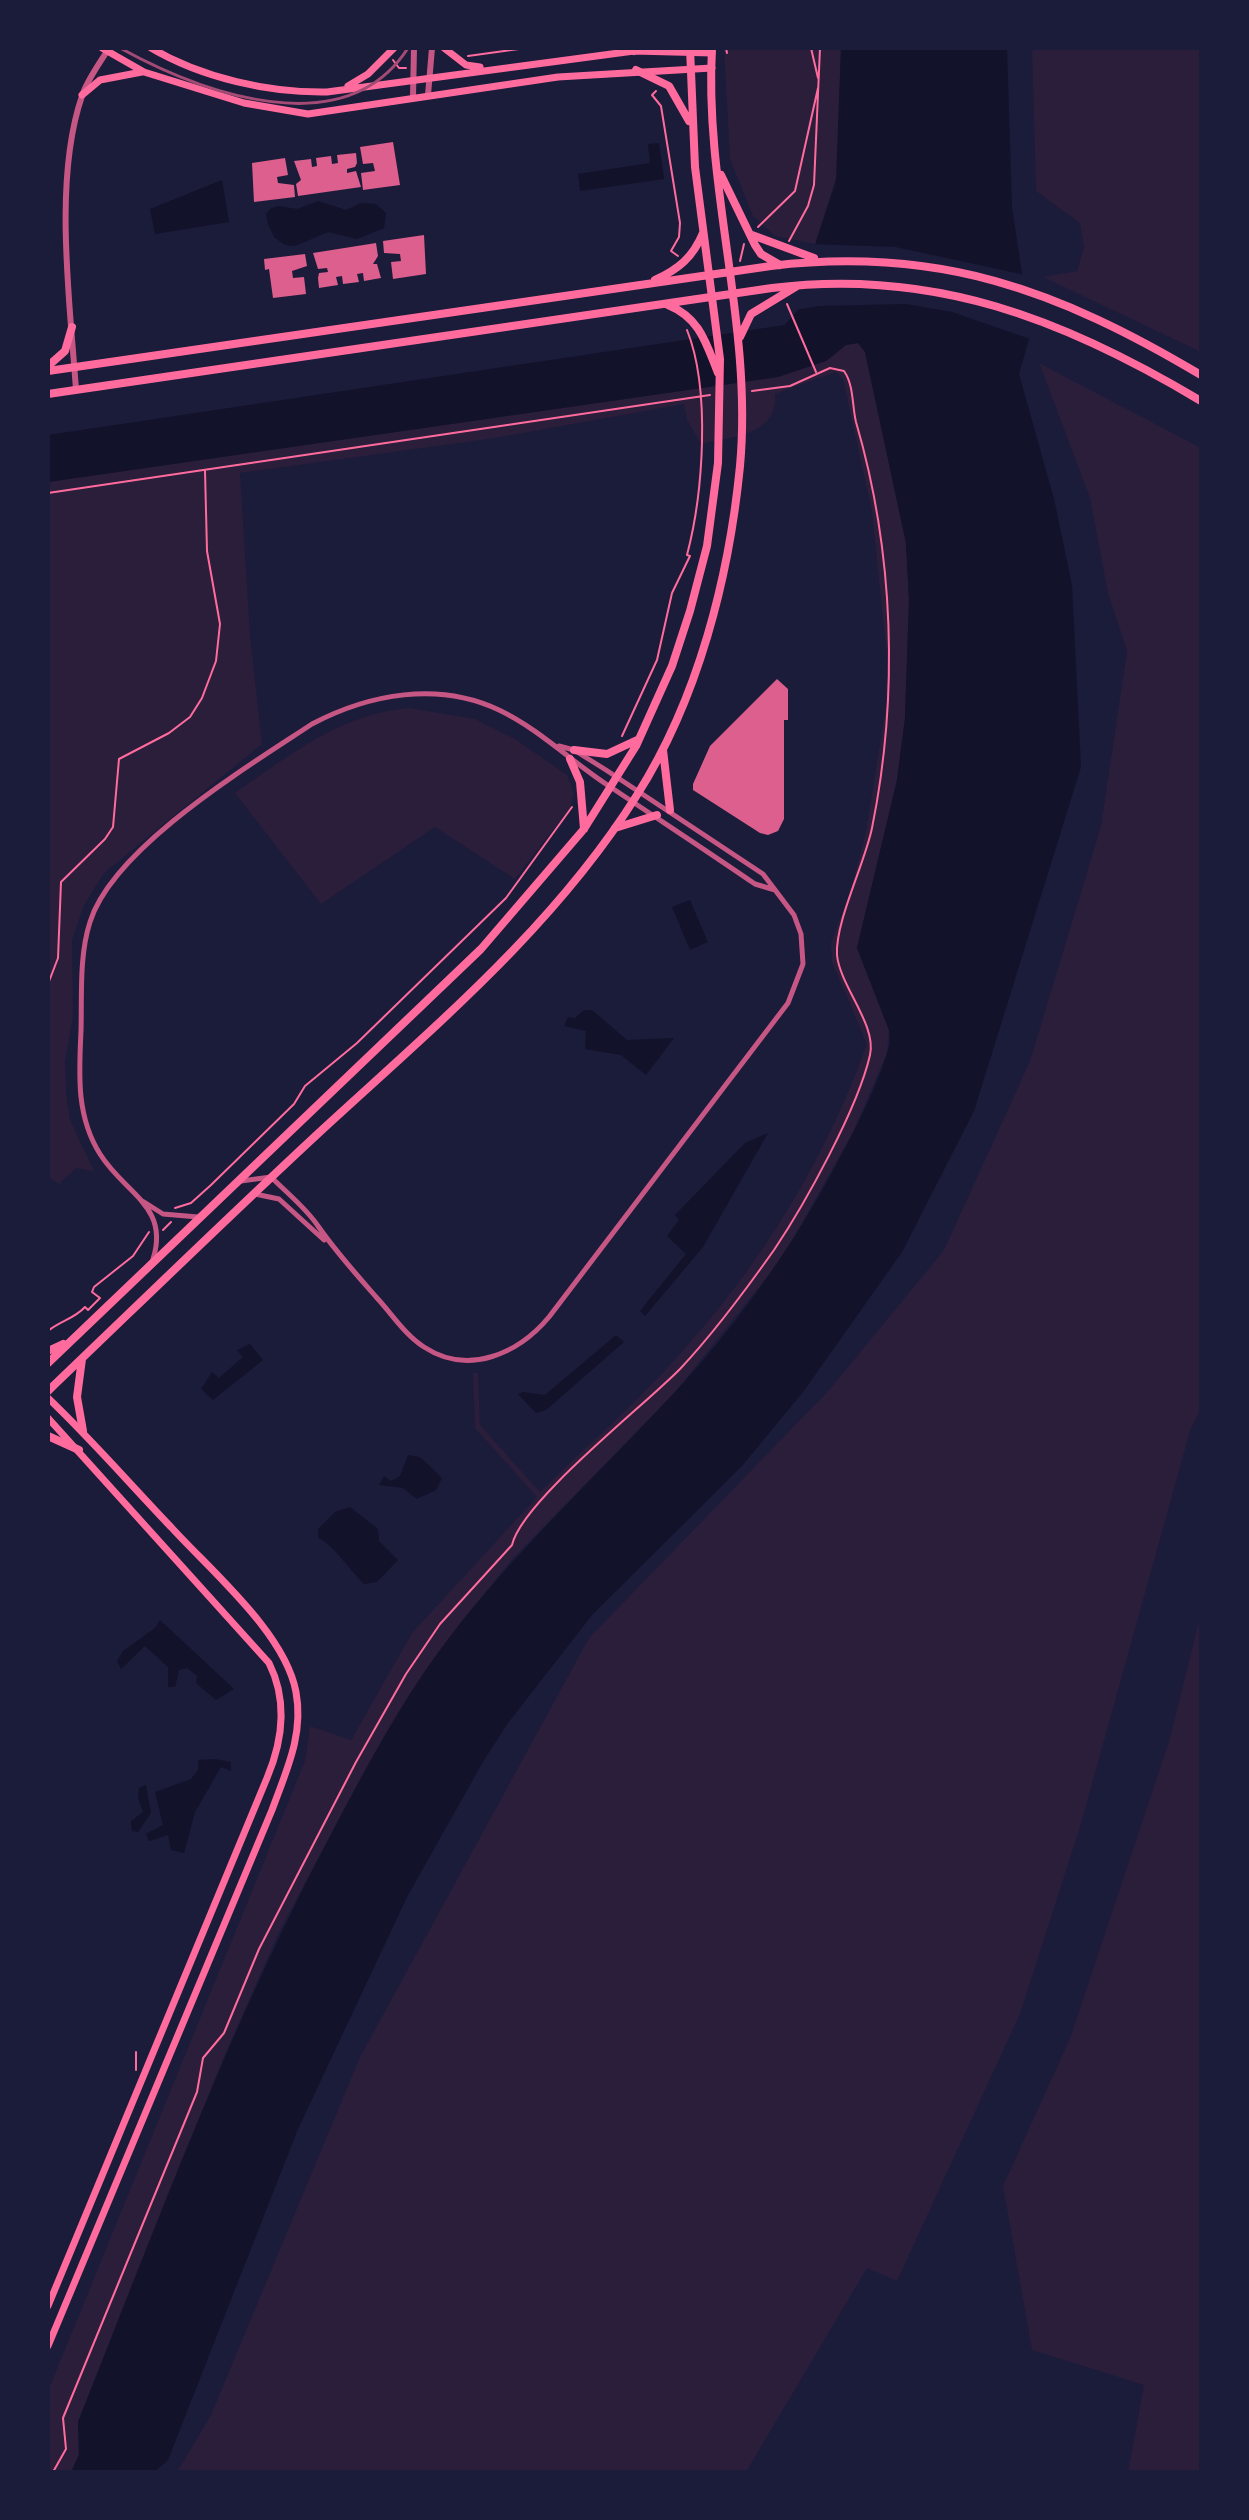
<!DOCTYPE html>
<style>
body{margin:0}
#map{position:relative;width:1249px;height:2520px;overflow:hidden;background:#1b1b3a;font-family:Karla,sans-serif}
canvas{display:block}
.frame{position:absolute;inset:0;border:50px solid #1b1b3a;pointer-events:none}
</style>
<div id="map">
<canvas width="1249" height="2520"></canvas>
<div class="frame"></div>
</div>
<script>
const g = document.querySelector('canvas').getContext('2d');
g.lineJoin = 'round';
function paint(path, color) { g.fillStyle = color; g.fill(path, 'evenodd'); }
function stroke(path, color, width, dash) { g.strokeStyle = color; g.lineWidth = width; g.lineCap = dash ? 'butt' : 'round'; g.setLineDash(dash || []); g.stroke(path); }
paint(new Path2D(`
 M724,48H841L837,175L815,244L775,236L753,216L730,159Z
 M1032,48H1201V352L1043,277L1077,271L1084,247L1080,223L1036,191Z
 M858,343L865,352L906,543L909,600L905,718L897,780L857,948L889,1030L887,1053L853,1132L783,1257L676,1391L514,1557L461,1622L424,1673L363,1774L278,1934L220,2066L78,2422L79,2455L71,2472H48V2391L305,1761L310,1726L351,1740L412,1633L537,1497L475,1428L473,1373H478L480,1425L540,1492C586,1446 636,1404 679,1355C762,1263 825,1160 867,1044L832,962L831,943L851,890L866,832L886,706L887,658L872,511L843,379L836,372L775,394C779,435 731,437 701,444L687,420L684,404L495,438L240,473L250,635L262,744L104,873L84,905L72,940L73,1016L65,1062L66,1093L70,1120L94,1171L76,1168L59,1184L48,1177V482L778,377L826,361L846,345Z
 M1039,363L1201,448V1408L1190,1431L1080,1827L1020,2014L897,2281L867,2268L746,2472H177L211,2415L360,2057L589,1638L830,1389L944,1250L1030,1061L1101,826L1127,651L1108,593L1090,498Z
 M409,708L475,719L515,739L567,775L574,794L570,808L515,879L435,827L321,904L235,793C290,755 340,714 409,708Z
 M1201,1613V2472H1128L1144,2385L1032,2350L1003,2186L1071,2036L1169,1741Z`), '#2a1e3b');
paint(new Path2D(`
 M841,48H1007L1012,208L1031,332L1019,374L1054,499L1072,585L1081,767L974,1111L902,1252L803,1392L742,1466L592,1615L508,1723L484,1760L407,1897L298,2129L168,2460L154,2472H71L79,2455L78,2422C156,2226 229,2028 328,1840C358,1783 388,1725 425,1671C497,1567 589,1485 674,1393C737,1325 790,1250 834,1169C855,1129 878,1087 890,1043L889,1030L857,948L897,780L905,718L909,600L906,543L865,352L858,343L846,345L826,361L778,377L48,482V435L785,325L802,305L816,242L836,181Z
 M659,143L664,179L580,191L578,174L650,163L648,144Z
 M222,180L229,222L155,234L150,209Z
 M318,201L346,210L361,203L376,204L386,213L384,228L357,239L328,232L295,246L285,245L274,237L268,224L266,214L270,209L278,206L297,209Z
 M690,900L708,942L690,950L672,907Z
 M584,1010H592L627,1040L674,1038L646,1075L621,1055L585,1049L586,1031L564,1026L568,1017L575,1018Z
 M768,1133L703,1247L645,1316L640,1311L686,1254L667,1236L679,1220L675,1215L745,1143Z
 M616,1335L624,1342L546,1410L536,1413L518,1394L523,1392L545,1395Z
 M250,1344L263,1360L213,1400L201,1389L212,1372L219,1378L243,1357L237,1350Z
 M408,1455L420,1457L442,1478L436,1490L417,1499L403,1488L379,1485L384,1476L391,1481L400,1476Z
 M350,1507L378,1529L379,1541L398,1560L377,1582L364,1584C348,1568 336,1548 318,1537V1529L335,1512Z
 M160,1620L234,1689L216,1700L196,1683L197,1676L187,1668L179,1670L175,1687H168V1667L145,1646L121,1669L117,1661L123,1651L155,1628Z
 M214,1759L231,1762V1771L221,1767L195,1812L184,1853L171,1850L168,1835L149,1841L146,1834L163,1825L155,1792L191,1779L198,1770V1760Z
 M146,1785L151,1813L138,1832L132,1831L131,1821L143,1812L138,1798L139,1788Z`), '#12122b');
paint(new Path2D(`
 M811,244L896,247L1025,275L1035,333L1033,340L952,312L906,304L820,306L795,310Z`), '#1b1b3a');
paint(new Path2D(`
 M393,142L400,185L363,190L361,173L375,171L373,163L363,164L360,147Z
 M356,153L357,163L355,167L347,169V173L356,171L361,187L298,196L296,184L301,180L294,161L311,159L312,167L317,166L316,158L331,156L332,164L338,163L337,155Z
 M285,158L288,175L277,177L278,183L294,185L295,197L254,202L252,163Z
 M424,235L426,274L393,279L391,262L401,261L400,254L384,253L383,241Z
 M376,243L378,256L373,264H377L381,278L364,281L363,273L357,274L359,282L343,284L342,276L336,277L338,285L319,288L318,278L319,273L328,272L327,268L318,269L313,253Z
 M305,254L307,266L292,271L293,278L304,277L306,294L273,298L269,269L265,270L264,259Z
 M777,679L788,689V720H784V819L778,831L768,835L760,833L693,790V784L710,746Z`), '#dd5f8e');
stroke(new Path2D(`
 M726,48L727,53
 M811,48L818,78
 M468,56L526,48
 M393,60L399,68H406
 M656,91L652,95L661,106L680,223L679,237L671,251L678,256
 M758,227L795,191L818,88
 M789,241L808,206L814,185L820,48
 M740,261L744,244
 M787,304L816,372
 M48,493L710,395
 M622,736L657,660L672,593L690,556L687,555C703,494 711,390 687,330
 M48,984L58,958L61,882L105,839L113,827L119,759L169,733L190,717L202,698L216,661L220,624L207,551L205,471
 M175,1208L191,1203L211,1185L294,1104L305,1086L357,1043L506,898L572,807
 M163,1230L171,1222
 M48,1331C60,1321 74,1319 85,1307L88,1310L100,1298L92,1292L94,1287L133,1256L149,1232
 M136,2070V2052
 M53,2472L66,2449L63,2418L197,2092L203,2058L224,2033L259,1949L356,1762L406,1674L440,1624L512,1545C522,1501 644,1406 680,1369C714,1333 745,1291 774,1250C805,1204 858,1108 870,1055C877,1025 840,986 837,955C835,922 865,863 872,828C899,695 894,552 856,422C852,406 854,385 844,371L830,368L790,386L752,391`), '#ff6b9d', 2);
stroke(new Path2D(`
 M241,1181L271,1177C287,1193 306,1208 318,1226C336,1252 356,1274 377,1298C392,1314 405,1335 424,1347C468,1376 518,1354 549,1317L788,1003L803,964L801,934L794,915L763,874L606,770L574,750L559,746
 M255,1194L279,1199L324,1240
 M144,1202L163,1214L198,1217
 M153,1259C170,1206 124,1193 100,1154C76,1116 79,1074 81,1031C82,996 79,956 90,922C113,848 247,767 312,724C369,694 438,681 499,710C539,729 572,762 609,786C658,819 707,851 755,884L775,890`), '#c65784', 5);
stroke(new Path2D(`
 M428,95L432,48
 M413,97L414,48
 M76,390C70,302 53,180 82,96C87,80 100,63 109,48`), '#c65784', 6);
stroke(new Path2D(`
 M102,48L144,72L244,103L308,114L558,77L712,68
 M151,48C202,78 269,93 327,92L634,51L712,53
 M444,48L466,65L480,67
 M348,86L368,74L394,48
 M82,95L100,80L142,72
 M48,1398C91,1439 130,1484 171,1527C211,1571 285,1633 296,1692C304,1735 286,1771 272,1810L48,2346
 M48,1418L269,1663C288,1701 283,1740 267,1778L48,2306`), '#ff6b9d', 7);
stroke(new Path2D(`
 M634,51L640,48
 M636,70L669,86L689,121
 M721,175L755,245L761,254L780,265
 M752,235L814,258
 M655,280C679,269 693,257 703,233
 M668,305C700,318 706,343 718,373
 M740,337L751,314L797,286
 M48,366L65,351L72,327
 M48,371L771,266C939,246 1058,290 1201,375
 M48,394L772,288C933,268 1064,319 1201,401
 M574,750L607,754L637,740
 M663,750L670,810
 M570,759L580,782L584,829
 M615,828L657,815
 M48,1351L63,1344
 M82,1359L77,1397L83,1431
 M48,1363L481,949L584,829L636,746L672,666L690,611L707,546L718,463L720,359L695,167L690,48
 M48,1391C139,1304 230,1215 323,1129C435,1026 555,926 637,795C698,699 729,578 740,466C753,325 704,188 712,48
 M48,1436L79,1450`), '#ff6b9d', 8);
stroke(new Path2D(`
 M120,48C202,93 345,146 408,48`), '#a44b75', 3);
</script>
